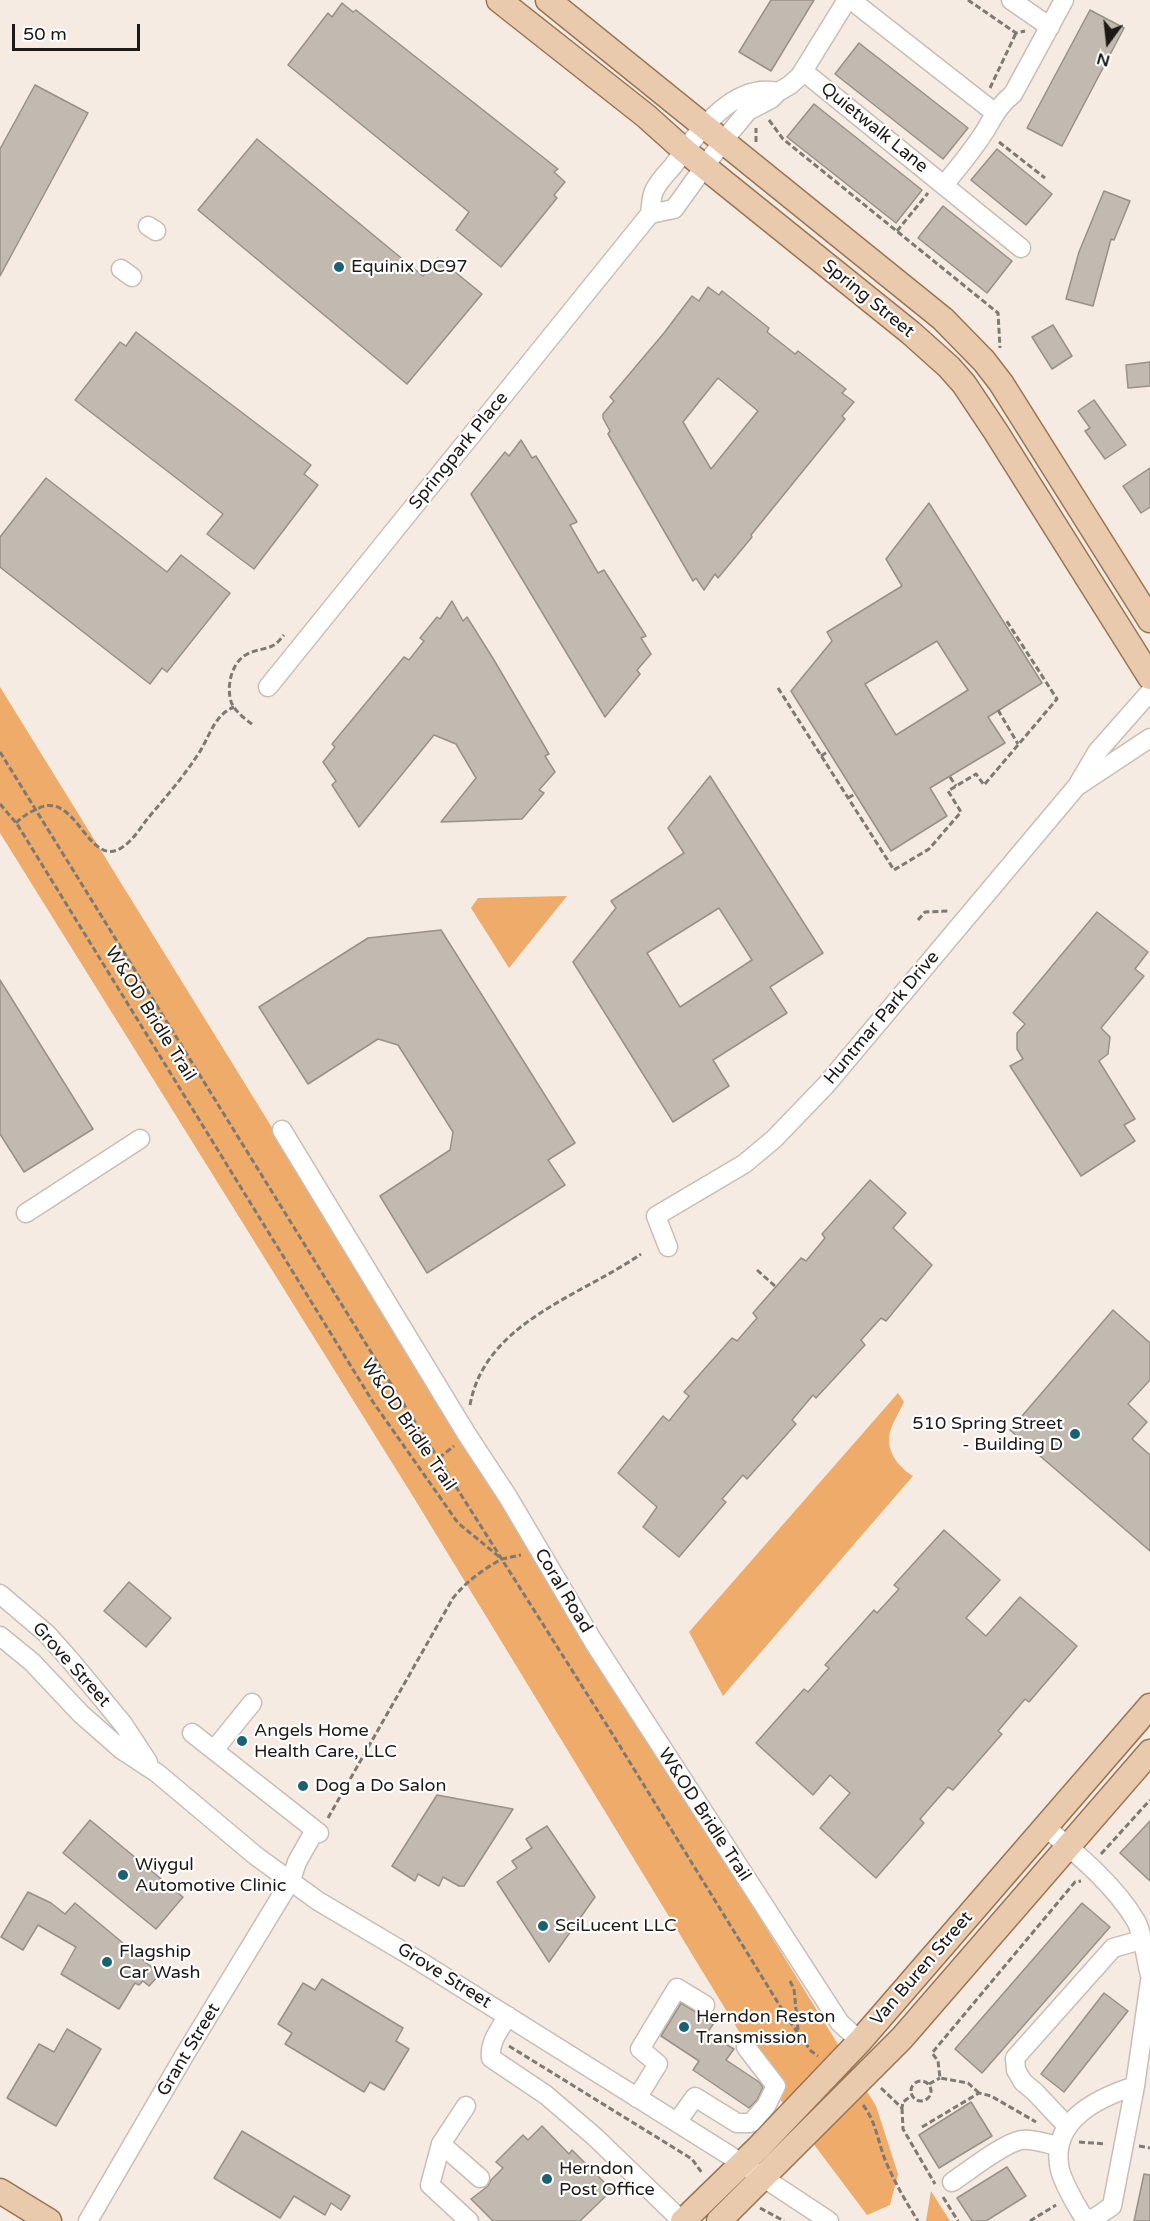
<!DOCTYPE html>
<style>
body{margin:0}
#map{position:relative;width:1150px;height:2221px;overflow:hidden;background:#f5ebe2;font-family:"Varela Round",sans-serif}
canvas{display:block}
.north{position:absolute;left:1078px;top:12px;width:60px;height:60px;-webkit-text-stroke:4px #fff;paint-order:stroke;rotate:195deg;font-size:16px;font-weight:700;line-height:24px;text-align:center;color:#1d1916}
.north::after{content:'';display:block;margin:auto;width:21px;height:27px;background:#1d1916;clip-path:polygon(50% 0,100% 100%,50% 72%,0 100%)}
.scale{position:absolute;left:12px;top:24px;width:128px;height:27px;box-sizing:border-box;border:3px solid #1d1916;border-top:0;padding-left:8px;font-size:18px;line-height:21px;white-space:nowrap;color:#1d1916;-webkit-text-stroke:4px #fff;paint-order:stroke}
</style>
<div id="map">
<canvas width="1150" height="2221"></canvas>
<div class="north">N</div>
<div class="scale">50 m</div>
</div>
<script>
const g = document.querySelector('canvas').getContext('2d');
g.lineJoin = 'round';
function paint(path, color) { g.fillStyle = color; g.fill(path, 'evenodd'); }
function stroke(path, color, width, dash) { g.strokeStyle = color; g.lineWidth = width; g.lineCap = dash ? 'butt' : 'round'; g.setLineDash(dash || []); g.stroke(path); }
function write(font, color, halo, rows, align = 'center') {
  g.font = font + ' "Varela Round",sans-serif'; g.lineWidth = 4.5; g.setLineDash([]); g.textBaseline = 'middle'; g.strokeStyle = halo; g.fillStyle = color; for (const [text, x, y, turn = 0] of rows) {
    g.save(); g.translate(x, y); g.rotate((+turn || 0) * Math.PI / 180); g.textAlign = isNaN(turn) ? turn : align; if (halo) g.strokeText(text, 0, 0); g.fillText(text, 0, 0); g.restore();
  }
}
paint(new Path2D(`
 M0,687L876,2106L898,2174L890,2205L867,2215L782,2102L414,1498L0,833Z
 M567,896L509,968L471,908L478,898Z
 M898,1393L904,1402C899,1413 890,1426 889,1438C888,1454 900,1468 913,1476L723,1696L689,1632Z
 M931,2191L950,2221H926Z`), '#eeab69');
const building = new Path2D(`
 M771,0H814L771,71L739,52Z
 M342,3L353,12L356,10L558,169L554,172L565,182L554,195L557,198L501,267L456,230L469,212L288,65L328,13L332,17Z
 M1090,10L1124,28L1062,146L1027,128Z
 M859,43L968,128L943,159L835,74Z
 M35,85L88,113L0,276V149Z
 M814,104L922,190L896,223L787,137Z
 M257,139L423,276L438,258L482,294L407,384L198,210Z
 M997,149L1052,194L1026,225L971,180Z
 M1104,191L1130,201L1114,240L1111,239L1093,306L1066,299L1079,252Z
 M943,206L1012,261L987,293L918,238Z
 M708,287L719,295L722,291L769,328L767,332L795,354L798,351L846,389L842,393L854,402L842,416L845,419L751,535L752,537L718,578L715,574L704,590L696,578L693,581L608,434L610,431L603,418V414L614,401L610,397L664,333L692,296L699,301ZM718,378L758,411L711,469L683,422Z
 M1053,325L1072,356L1052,369L1032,337Z
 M136,332L311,465L304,474L318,485L254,569L207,534L223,514L75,400L120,342L126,346Z
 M1150,362V386L1128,388L1126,365Z
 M1094,400L1126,445L1105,459L1085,431L1090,428L1078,411Z
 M521,440L532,458L536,456L577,522L570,525L598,573L604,570L646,636L641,638L651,654L637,670L640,674L605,717L471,494L505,452L509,456Z
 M1150,468V507L1141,513L1123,486Z
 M46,478L167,572L181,555L230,593L167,672L162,668L150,684L0,567V537Z
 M929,503L1042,683L988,717L1005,743L930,788L947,816L891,851L791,691L832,641L827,632L902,586L886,559ZM937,641L968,690L896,735L865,684Z
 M452,601L463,621L467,617L494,660L549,754L545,756L555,772L539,790L544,793L522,819L441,822L476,778L456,744L434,735L359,827L332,785L336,781L323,762L335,747L332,744L404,657L409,660L424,641L420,638L437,617L440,619Z
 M710,776L823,953L770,987L787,1013L713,1060L729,1086L673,1122L573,962L616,908L611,901L684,853L668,828ZM719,908L752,960L680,1007L647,953Z
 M1097,912L1148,952L1135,969L1144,976L1101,1028L1110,1037L1108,1054L1099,1061L1135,1119L1124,1125L1135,1141L1081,1176L1010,1066L1023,1059L1017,1049V1033L1025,1024L1013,1013Z
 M441,930L575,1143L548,1160L565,1185L427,1273L380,1196L450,1150L453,1132L398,1045L378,1039L308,1084L259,1007L368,938Z
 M0,980L93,1129L24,1172L0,1134Z
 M870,1180L906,1213L893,1228L932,1265L886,1321L881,1318L861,1340L865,1345L816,1398L813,1395L792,1420L796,1424L747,1479L743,1475L722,1499L726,1502L679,1557L643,1527L657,1507L618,1473L663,1416L669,1421L689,1396L684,1392L732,1338L737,1341L757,1318L753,1313L801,1258L806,1261L825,1238L822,1234Z
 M1113,1310L1150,1343V1380L1128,1404L1147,1422L1132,1439L1150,1455V1551L1010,1430Z
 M944,1530L1000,1580L966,1618L986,1636L1020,1597L1077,1646L1029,1702L1025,1699L998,1731L1002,1734L953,1790L948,1787L920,1819L924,1823L876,1878L820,1828L850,1793L830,1775L813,1795L756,1743L804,1689L808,1692L829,1668L825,1665L874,1610L877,1613L899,1589L894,1585Z
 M129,1582L171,1618L146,1647L104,1611Z
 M437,1795L513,1809L464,1886H459L443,1877L439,1886L418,1874L415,1881L392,1866Z
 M90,1820L183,1897L156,1929L63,1853Z
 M1150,1821V1881L1120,1853Z
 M547,1826L595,1897L549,1962L497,1882L517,1868L512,1861L532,1848L526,1839Z
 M28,1892L51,1903L65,1914L75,1903L160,1974L149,1986L143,1981L139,1985L135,1983L119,2009L61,1974L76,1947L38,1925L23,1950L1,1937Z
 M1082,1903L1110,1927L982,2073L955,2049Z
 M322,1979L403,2028L396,2041L409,2049L384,2090L370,2082L364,2092L285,2044L292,2033L278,2024L303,1983L315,1990Z
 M1104,1993L1128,2011L1064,2092L1041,2074Z
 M681,2003L714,2023L707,2033L734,2049L726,2060L759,2082L763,2087L757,2100L749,2108L693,2070L699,2061L661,2036Z
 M67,2029L101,2049L56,2126L7,2098L39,2044L54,2052Z
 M971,2102L992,2136L939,2168L919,2135Z
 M542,2126L569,2154L572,2150L612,2190L580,2221H493L471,2199L488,2186L491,2180L503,2168L496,2162L523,2135L528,2140Z
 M242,2131L350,2196L341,2210L331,2203L325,2215L294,2196L280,2218L214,2178Z
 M1007,2167L1026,2196L986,2221H972L957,2198Z
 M1144,2174L1150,2175V2221H1134Z`);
paint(building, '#c2b9b0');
stroke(building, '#999088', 1.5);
const minor = new Path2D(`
 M851,0L994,112
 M1011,0L1050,27
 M803,71L1021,248
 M944,185C958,168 973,150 985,131C994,116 999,105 1013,94L1064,0
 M650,214L674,209L723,141L748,111L771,99L778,92L790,85L800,76L847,0
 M148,226L156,231
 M121,269L132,277
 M268,687L650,214C651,207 651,198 654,191C658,182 667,173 673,166C697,134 732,82 778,92
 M1079,785L1150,738
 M282,1130L466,1433L508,1497L593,1641L840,2023L860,2041
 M26,1213L140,1139
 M668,1247L656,1216L744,1164L774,1139L826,1085L1077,786L1097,752L1150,692
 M0,1594L47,1634L71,1661L123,1724L148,1762
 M0,1636L32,1662L81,1714L122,1750L157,1773L256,1856L318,1901L416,1959L729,2155L829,2221
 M192,1733L319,1833
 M214,1750L252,1703
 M1045,1827C1077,1854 1114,1884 1136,1921C1143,1934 1146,1960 1150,1975
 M508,2016C500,2029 489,2042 491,2058L546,2095L595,2137L682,2221
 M637,2098L658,2064L640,2049L677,1988L705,2005
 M466,2106L441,2144L430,2185L469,2221
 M677,2122L695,2097L737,2123H751L766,2106L776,2086L746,2047
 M1067,2126L1035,2092L1023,2082L1016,2070L1015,2058L1113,1948L1141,1940
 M441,2144L480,2178
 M952,2182C969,2171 1002,2144 1021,2140C1032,2138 1047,2144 1058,2146
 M1085,2220C1076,2204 1065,2188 1060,2170C1049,2121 1097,2098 1135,2086L1150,1981
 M88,2221L184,2056L291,1880L297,1862L315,1830
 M1085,2221L1096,2217L1112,2206L1135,2086`);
const major = new Path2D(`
 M499,0L646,116L685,151L911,333L949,367L964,384L996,432L1150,677
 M548,0L943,319L984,361L1001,383L1150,620
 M0,2191L49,2221
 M683,2221L758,2148L860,2041L1150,1706
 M719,2221L902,2038L1150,1752`);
stroke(minor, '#c7beb5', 21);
stroke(major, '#997553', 27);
stroke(new Path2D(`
 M968,0L1016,33L1025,31
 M990,88L1016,33
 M769,120L783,139L998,313L1000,348
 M756,142V128
 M999,142L1045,178
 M897,231L928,193
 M778,688L894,870L929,849L961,812L948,791L976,774L984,785L1057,699L1006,620
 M998,710L1018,744
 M252,724C245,719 236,712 232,704C226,690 230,666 244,656C254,649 266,650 274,645C278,643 281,638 284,635
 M0,752L384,1373L613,1735L788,2019L811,2051L818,2056
 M821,756L829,751
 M950,777L956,786
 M848,798L855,794
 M0,804L17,824L373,1402L458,1523L502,1559L521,1555
 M16,823C23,816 30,812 39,808C77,790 89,873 124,846C134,839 141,827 148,818C166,797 184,776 199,753C210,736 214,715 234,707
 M918,920L925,912L948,911
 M757,1270L776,1287
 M470,1405C485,1322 581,1296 641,1254
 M439,1458L454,1446
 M328,1818L453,1598C467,1581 482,1570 502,1559
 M1101,1854L1150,1800
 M790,1981L794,1989L798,2030
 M509,2046L692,2159L702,2173
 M911 2091a10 10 0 1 1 20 0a10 10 0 1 1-20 0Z
 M929,2084L940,2078
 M881,2088L902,2108L903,2102L911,2096
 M979,2093L968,2083L940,2078L938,2061L932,2053L1075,1882L1081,1881
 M863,2105C876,2121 878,2143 886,2162C895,2183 906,2202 918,2221
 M902,2108L903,2129L935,2184
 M922,2127L979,2093L991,2096L1036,2122
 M1079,2142L1106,2144
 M1139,2146L1150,2148
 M943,2197L958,2221
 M760,2208L784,2221
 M1030,2221L1056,2205`), '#7f7973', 3, [6, 3]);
stroke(minor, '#fff', 18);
stroke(major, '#eacaac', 24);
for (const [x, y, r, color] of [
 [339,267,6,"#1a6271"],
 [1075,1434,6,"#1a6271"],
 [242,1741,6,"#1a6271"],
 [303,1786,6,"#1a6271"],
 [123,1875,6,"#1a6271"],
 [543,1926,6,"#1a6271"],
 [107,1962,6,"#1a6271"],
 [684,2027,6,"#1a6271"],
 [547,2179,6,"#1a6271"]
]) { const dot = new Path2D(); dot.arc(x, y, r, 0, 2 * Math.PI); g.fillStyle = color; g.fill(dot); stroke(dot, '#fff', 2); }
write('18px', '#1d1916', '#fff', [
 ["Quietwalk Lane",874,128,39],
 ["Spring Street",868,299,39],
 ["Springpark Place",459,451,-51],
 ["W&OD Bridle Trail",150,1014,58],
 ["Huntmar Park Drive",882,1018,-50],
 ["W&OD Bridle Trail",408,1425,56],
 ["Coral Road",563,1591,59],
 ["Grove Street",71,1665,48],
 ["W&OD Bridle Trail",704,1815,57],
 ["Van Buren Street",922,1969,-49],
 ["Grove Street",444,1976,32],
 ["Grant Street",189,2050,-59]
]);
write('18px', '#1d1916', '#fff', [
 ["Equinix DC97",351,267],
 ["510 Spring Street",1063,1424,"right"],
 ["- Building D",1063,1445,"right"],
 ["Angels Home",254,1731],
 ["Health Care, LLC",254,1752],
 ["Dog a Do Salon",315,1786],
 ["Wiygul",135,1865],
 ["Automotive Clinic",135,1886],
 ["SciLucent LLC",555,1926],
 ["Flagship",119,1952],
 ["Car Wash",119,1973],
 ["Herndon Reston",696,2017],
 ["Transmission",696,2038],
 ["Herndon",559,2169],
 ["Post Office",559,2190]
], 'left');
</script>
